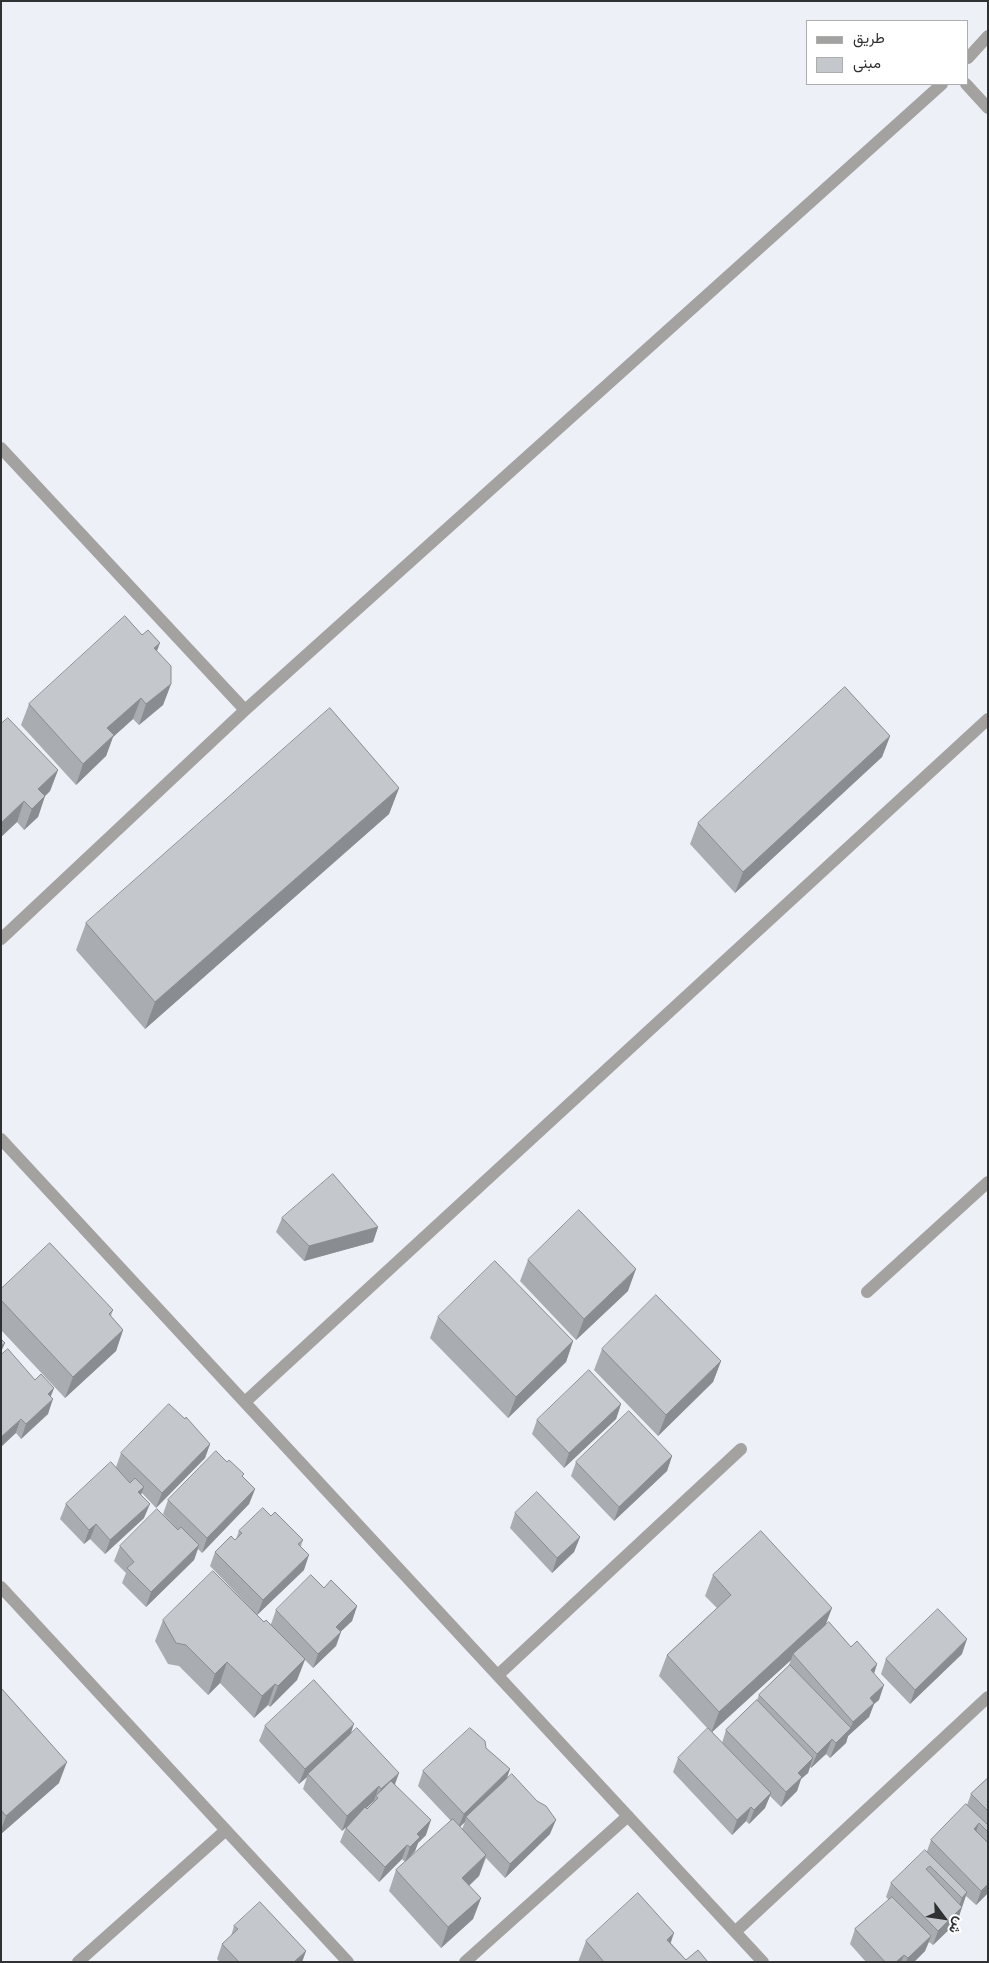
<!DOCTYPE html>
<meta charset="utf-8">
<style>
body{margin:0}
#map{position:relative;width:989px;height:1963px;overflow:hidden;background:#edf1f7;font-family:Roboto,Vazirmatn,sans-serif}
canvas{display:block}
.frame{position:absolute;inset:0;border:2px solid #303133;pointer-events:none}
.legend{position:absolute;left:806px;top:20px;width:162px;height:65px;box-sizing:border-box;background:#fff;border:1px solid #acadad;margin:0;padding:6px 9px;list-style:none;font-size:15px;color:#303133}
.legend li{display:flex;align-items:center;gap:10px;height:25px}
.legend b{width:25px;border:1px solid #acadad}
.north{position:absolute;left:919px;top:1893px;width:50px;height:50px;-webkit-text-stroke:4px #fff;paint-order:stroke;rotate:121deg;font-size:14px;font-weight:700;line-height:20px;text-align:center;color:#303133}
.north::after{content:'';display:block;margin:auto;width:18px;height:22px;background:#303133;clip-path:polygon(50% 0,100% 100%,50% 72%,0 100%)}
</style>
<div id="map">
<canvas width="989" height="1963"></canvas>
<div class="frame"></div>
<ul class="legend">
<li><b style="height:6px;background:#a4a2a0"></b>طريق</li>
<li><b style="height:14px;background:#c4c8cd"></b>مبنى</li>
</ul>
<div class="north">ش</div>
</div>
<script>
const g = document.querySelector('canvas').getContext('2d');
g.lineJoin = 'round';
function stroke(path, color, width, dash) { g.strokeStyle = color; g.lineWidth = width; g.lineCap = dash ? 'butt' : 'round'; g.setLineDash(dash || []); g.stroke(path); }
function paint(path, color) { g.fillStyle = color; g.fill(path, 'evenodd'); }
stroke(new Path2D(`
 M867,1292L988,1182
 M498,1675L741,1449`), '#a4a2a0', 12);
stroke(new Path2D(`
 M968,58L988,36
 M966,84L988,108
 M1,448L245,710
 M1,939L245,710L942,84
 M1,1139L763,1962
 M245,1402L988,719
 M1,1587L348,1962
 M735,1932L988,1697
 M78,1962L226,1830
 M465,1962L628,1816`), '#a4a2a0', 12);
paint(new Path2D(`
 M157,651L171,684L163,705L139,725L133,719L113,737L106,756L76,785L21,725L29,704Z
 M1,724L58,770L50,791L45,796L38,817L24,830L17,822L1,837Z
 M890,736L882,757L735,893L690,844L698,823Z
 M399,788L389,814L145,1029L76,950L86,923Z
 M282,1218L378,1227L373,1242L304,1261L276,1232Z
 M528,1260L628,1291L576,1340L520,1281Z
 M1,1289L113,1310L111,1316L123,1330L116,1351L65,1398L1,1330Z
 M438,1317L573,1341L566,1362L508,1418L430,1338Z
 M602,1349L721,1361L713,1382L658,1436L594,1370Z
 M35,1380L54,1388L51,1396L48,1414L21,1439L16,1433Z
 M621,1404L616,1419L564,1468L532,1434L537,1420Z
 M210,1444L205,1458L156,1508L142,1493L141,1495L144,1518L105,1554L90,1539L84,1544L60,1519L66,1504L116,1467L121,1453Z
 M672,1456L667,1471L614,1521L571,1476L576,1462Z
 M243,1477L255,1489L249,1504L202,1553L198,1549L194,1560L146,1607L122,1583L126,1573L114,1561L120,1546L178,1530L163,1514L168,1500Z
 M515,1513L580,1537L574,1552L552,1573L510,1528Z
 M271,1516L303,1540L301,1546L304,1570L257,1615L210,1566L215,1552L235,1540L236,1539L239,1531Z
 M713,1575L825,1625L851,1647L877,1664L874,1674L879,1700L874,1704L869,1717L848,1736L846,1743L830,1758L826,1754L811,1768L810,1767L808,1773L801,1779L797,1791L781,1807L770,1796L765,1808L749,1824L746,1821L732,1835L673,1772L678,1758L708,1729L659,1676L667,1655L717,1608L705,1596ZM791,1660L788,1667L759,1695L757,1700L726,1730L722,1743L712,1732Z
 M324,1588L357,1606L352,1621L341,1631L336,1646L313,1668L305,1660L297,1680L270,1707L268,1705L254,1718L220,1683L208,1695L179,1666L168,1664L155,1641L163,1620L264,1622L271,1624L276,1610Z
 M962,1654L910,1704L881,1674L886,1659Z
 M1,1688L59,1783L1,1834Z
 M265,1726L350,1735L395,1784L426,1835L418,1843L415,1851L405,1862L402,1859L379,1882L340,1842L346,1827L342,1831L303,1789L307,1777L299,1784L259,1741ZM374,1801V1802L367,1809L366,1808Z
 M486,1748L510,1769L506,1780L550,1834L505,1878L486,1858L479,1876L469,1886L481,1898L473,1919L441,1948L389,1891L396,1870L451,1821L418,1786L423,1771ZM465,1822L462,1829L460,1827Z
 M988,1778V1893L976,1905L966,1896L957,1922L933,1945L929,1942L925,1951L914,1962H866L850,1944L855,1929L889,1900L886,1897L891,1883L927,1851L931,1840L967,1805L971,1794Z
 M234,1926L306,1951L302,1962H220L217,1959L222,1944L231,1936Z
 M586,1941L671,1943L686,1960L708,1962H578Z`), '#a9acb0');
paint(new Path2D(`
 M160,643L152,664L154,648Z
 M171,684L163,705L139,725L146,704Z
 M141,698L133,719L113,737L106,756L76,785L83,764L107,728Z
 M890,736L882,757L735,893L743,872Z
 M58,770L50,791L31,810L38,789Z
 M399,788L389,814L145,1029L155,1002Z
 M45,796L38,817L24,830L32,809Z
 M24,801L17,822L1,837V823Z
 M378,1227L373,1242L304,1261L309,1246Z
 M636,1269L628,1291L576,1340L584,1319Z
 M123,1330L116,1351L65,1398L73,1377Z
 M573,1341L566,1362L508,1418L516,1397Z
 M5,1343L1,1352V1346Z
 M721,1361L713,1382L658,1436L666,1415Z
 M54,1388L48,1403V1394Z
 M53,1399L48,1414L21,1439L26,1424Z
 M621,1404L616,1419L564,1468L569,1453Z
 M21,1419L16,1433L1,1447V1437Z
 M210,1444L205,1458L156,1508L162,1493Z
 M672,1456L667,1471L614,1521L619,1507Z
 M144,1487L138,1502V1492Z
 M255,1489L249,1504L202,1553L207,1538Z
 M150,1504L144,1518L105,1554L110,1540Z
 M96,1524L90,1539L84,1544L89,1530Z
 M580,1537L574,1552L552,1573L557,1558Z
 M199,1545L194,1560L146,1607L151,1592Z
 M309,1555L304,1570L257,1615L263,1600Z
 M357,1606L352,1621L331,1641L336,1627Z
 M832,1608L824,1629L793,1654L791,1660L711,1733L719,1712Z
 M341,1632L336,1646L313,1668L318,1654Z
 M967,1639L962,1654L910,1704L915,1690Z
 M305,1659L297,1680L270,1707L278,1686Z
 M227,1662L220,1683L208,1695L215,1674Z
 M877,1664L872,1679L871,1670Z
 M275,1684L268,1705L254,1718L262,1696Z
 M884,1685L879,1700L874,1704L869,1717L848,1736L846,1743L830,1758L836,1743L850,1729L853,1722L870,1698Z
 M354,1724L349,1739L308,1774L307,1777L299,1784L305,1769Z
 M832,1739L826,1754L811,1768L817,1754Z
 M813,1758L808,1773L801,1779L797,1791L781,1807L786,1792L798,1773Z
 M67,1762L59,1783L1,1834V1830L6,1816Z
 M510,1769L505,1784L466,1817L465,1822L458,1828L464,1814Z
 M399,1773L394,1787L376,1804L381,1789Z
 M379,1786L374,1801L342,1831L347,1816Z
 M771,1793L765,1808L749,1824L754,1810Z
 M751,1807L746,1821L732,1835L737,1820Z
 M431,1820L426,1835L418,1843L415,1851L405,1862L410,1847L417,1834Z
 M556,1820L550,1834L505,1878L510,1864Z
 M979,1823L974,1838V1829Z
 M407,1845L402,1859L379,1882L385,1867Z
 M486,1855L479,1876L454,1899L462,1878Z
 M988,1884V1893L976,1905L981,1891Z
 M967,1892L957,1922L933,1945L938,1931L957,1912L962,1898Z
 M481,1898L473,1919L441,1948L448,1927Z
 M674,1933L667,1954V1940Z
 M931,1936L925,1951L914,1962H906L908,1958Z
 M306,1951L302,1962H294Z
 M904,1955L901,1962H896Z`), '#898c90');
const building = new Path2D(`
 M125,616L142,635L148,630L160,643L154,648L171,666V684L146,704L141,698L107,728L114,735L83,764L29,704Z
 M845,687L890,736L743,872L698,823Z
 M330,708L399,788L155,1002L86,923Z
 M8,718L58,770L38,789L45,796L32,809L24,801L1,823V724Z
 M333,1174L378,1227L309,1246L282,1218Z
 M579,1210L636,1269L584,1319L528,1260Z
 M50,1243L113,1310L109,1314L123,1330L73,1377L1,1300V1289Z
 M495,1261L573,1341L516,1397L438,1317Z
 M656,1295L721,1361L666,1415L602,1349Z
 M1,1339L5,1343L1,1346Z
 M8,1349L35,1380L41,1374L54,1388L48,1394L53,1399L26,1424L21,1419L1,1437V1355Z
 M589,1370L621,1404L569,1453L537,1420Z
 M169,1404L185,1419L186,1417L210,1444L162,1493L121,1453Z
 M629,1411L672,1456L619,1507L576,1462Z
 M216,1451L227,1462L229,1460L244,1474L242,1476L255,1489L207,1538L168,1500Z
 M111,1462L130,1483L135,1478L144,1487L138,1492L150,1504L110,1540L96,1524L89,1530L66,1504Z
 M537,1492L580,1537L557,1558L515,1513Z
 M263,1508L271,1516L275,1512L303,1540L298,1544L309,1555L263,1600L215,1552L231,1536L235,1540L242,1533L239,1531Z
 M157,1509L178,1530L181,1527L199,1545L151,1592L127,1568L134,1562L120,1546Z
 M761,1531L832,1608L719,1712L667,1655L731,1595L713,1575Z
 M213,1571L264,1622L266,1620L305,1659L278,1686L275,1684L262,1696L227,1662L215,1674L186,1645L176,1643L163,1620Z
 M311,1575L324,1588L331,1580L357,1606L336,1627L341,1632L318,1654L276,1610Z
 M938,1609L967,1639L915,1690L886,1659Z
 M829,1622L851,1647L857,1641L877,1664L871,1670L884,1685L870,1698L874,1703L853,1722L793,1654Z
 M790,1665L851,1728L836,1743L832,1739L817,1754L759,1695Z
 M314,1680L354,1724L305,1769L265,1726Z
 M1,1688L67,1762L6,1816L1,1810Z
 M757,1700L813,1758L798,1773L802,1777L786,1792L726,1730Z
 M357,1728L399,1773L381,1789L379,1786L347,1816L308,1774Z
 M470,1728L485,1741L486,1748L510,1769L464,1814L423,1771Z
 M708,1728L771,1793L754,1810L751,1807L737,1820L678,1758Z
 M512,1774L537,1801L546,1806L556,1820L510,1864L466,1817Z
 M988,1778V1811L971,1794Z
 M391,1781L431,1820L417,1834L420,1837L410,1847L407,1845L385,1867L346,1828L365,1807L367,1809L378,1798L376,1796Z
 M966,1804L988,1825V1832L979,1823L974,1829L988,1843V1884L981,1891L931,1840Z
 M453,1819L486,1855L462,1878L481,1898L448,1927L396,1870Z
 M925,1850L967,1892L962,1898L930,1866L926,1869L962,1907L938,1931L891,1883Z
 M638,1893L674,1933L667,1940L686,1960L698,1950L708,1962H604L586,1941Z
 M892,1897L931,1936L908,1958L904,1955L896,1962H885L855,1929Z
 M260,1902L306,1951L294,1962H239L222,1944L238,1929L234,1926Z`);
paint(building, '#c4c8cd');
stroke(building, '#898c90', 1);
</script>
